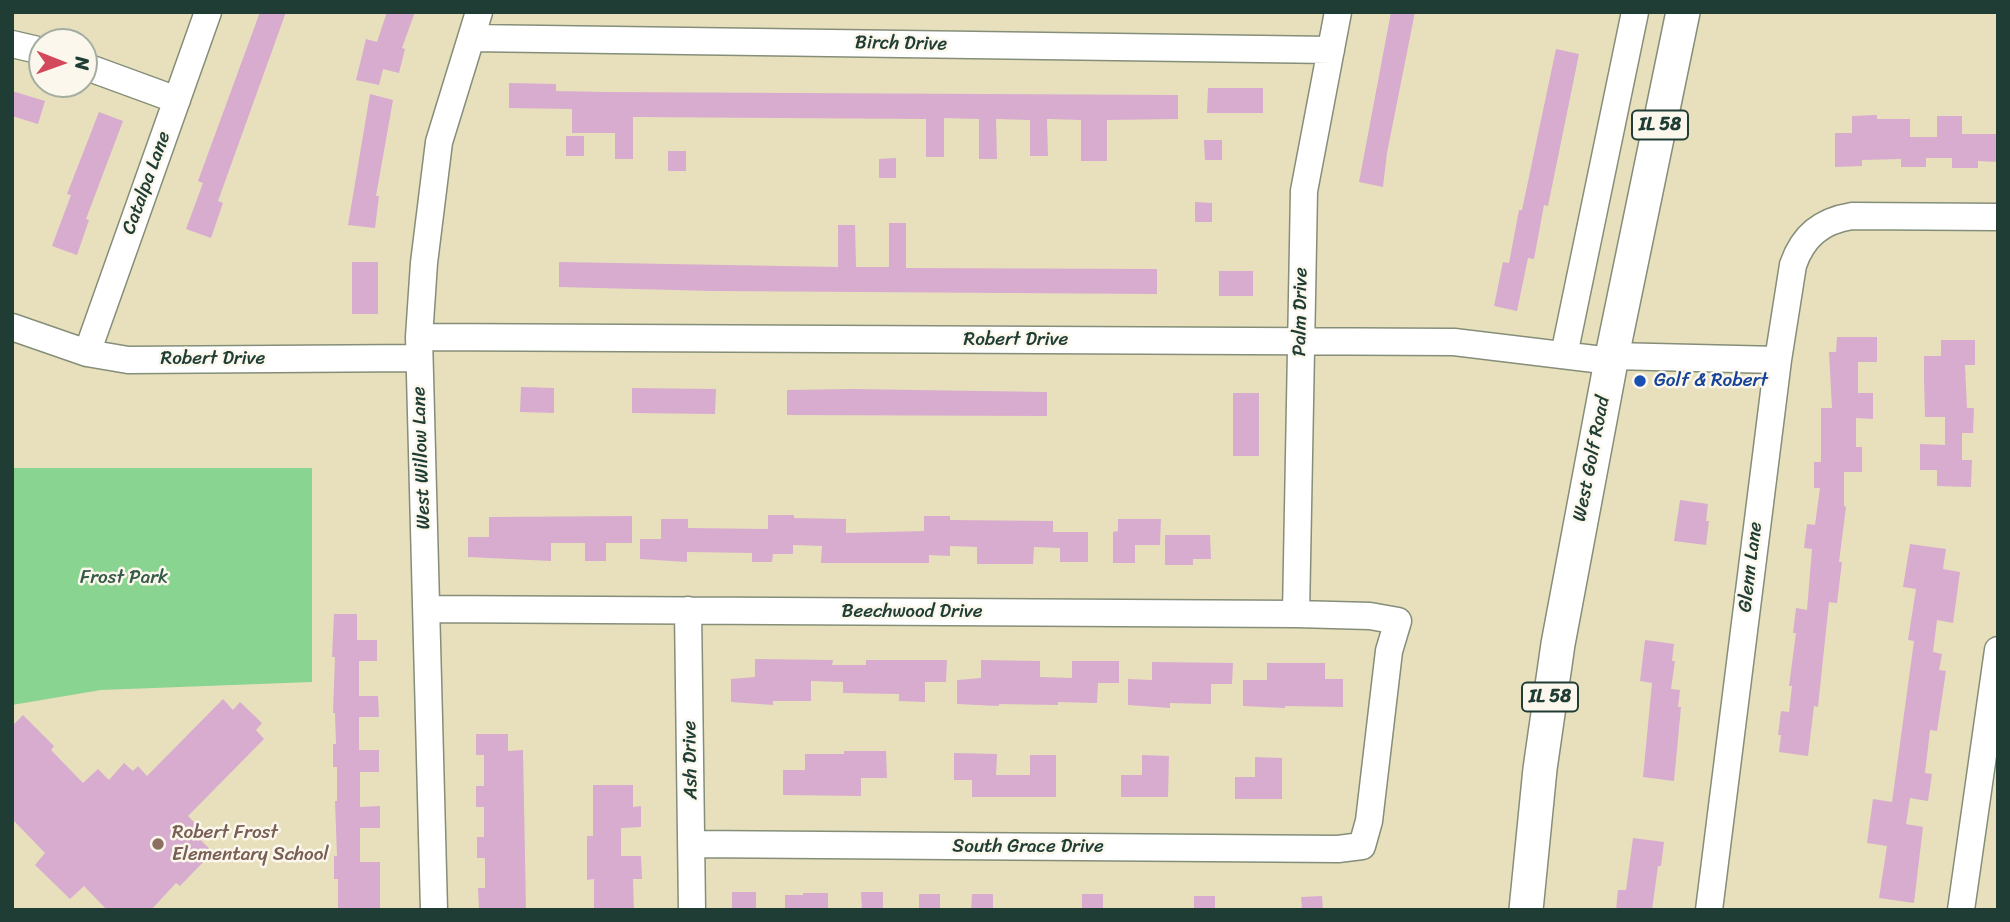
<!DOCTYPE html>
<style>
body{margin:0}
#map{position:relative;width:2010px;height:922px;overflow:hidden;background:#e8e0bd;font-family:Sriracha,sans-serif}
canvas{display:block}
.frame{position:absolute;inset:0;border:14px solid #1f3d34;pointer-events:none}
.north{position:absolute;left:28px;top:28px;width:70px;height:70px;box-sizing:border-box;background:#fbf7ec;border:2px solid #a3ada2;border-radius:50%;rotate:91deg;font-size:19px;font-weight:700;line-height:28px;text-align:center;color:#1f3d34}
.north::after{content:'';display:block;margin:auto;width:24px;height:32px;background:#d1495b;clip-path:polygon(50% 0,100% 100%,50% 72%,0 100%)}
</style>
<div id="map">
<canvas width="2010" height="922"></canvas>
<div class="frame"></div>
<div class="north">N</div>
</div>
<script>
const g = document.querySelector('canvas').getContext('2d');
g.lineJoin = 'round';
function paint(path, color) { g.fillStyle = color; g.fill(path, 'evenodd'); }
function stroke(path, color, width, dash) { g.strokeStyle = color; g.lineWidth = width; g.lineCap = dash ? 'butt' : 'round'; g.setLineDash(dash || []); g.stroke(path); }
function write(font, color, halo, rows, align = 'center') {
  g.font = font + ' Sriracha,sans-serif'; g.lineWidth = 5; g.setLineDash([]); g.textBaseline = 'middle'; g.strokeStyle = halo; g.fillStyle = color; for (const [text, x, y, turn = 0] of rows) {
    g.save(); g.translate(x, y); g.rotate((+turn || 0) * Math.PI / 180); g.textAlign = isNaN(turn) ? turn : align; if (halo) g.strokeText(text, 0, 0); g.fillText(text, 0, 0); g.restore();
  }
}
paint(new Path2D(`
 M12,468H312V682L101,690L12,705Z`), '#8ad491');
paint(new Path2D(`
 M260,12H286L218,201L223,203L211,238L186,229L203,183L198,181Z
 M387,12H415L402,48L405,49L399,73L383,69L379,85L356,80L366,39L377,42Z
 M1391,12H1415L1387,153L1383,187L1359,182Z
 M1556,49L1579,54L1548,206L1544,205L1534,259L1528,258L1517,311L1494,306L1503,262L1509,263L1519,210H1522Z
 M509,83L556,84V91L606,92L1178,95V119L1107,120V161H1081V120L1047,119L1048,156H1030V120L996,119L997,159H979V119L944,118V157H926V119L633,117V159H615V133H572V109L509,108Z
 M1208,88H1263V113H1207Z
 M12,91L45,101L38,124L12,116Z
 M370,94L393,100L376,196H379L375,228L348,225Z
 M99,112L123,121L86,219L89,220L77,255L52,246L71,195L67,194Z
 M1877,115V119H1910V137H1937V116H1962V134H1998V162L1978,161V168H1952V158H1926V167H1901V159L1862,160V166L1835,167V133H1852V116Z
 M566,136H584V156H566Z
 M1204,140H1222V160H1205Z
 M668,151H686V171H668Z
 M896,158V178H879V159Z
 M1195,202L1212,203V222H1195Z
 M889,223H906V268L1157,269V294L712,291L559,287V262L838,267V225H855L856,267H889Z
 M352,262H378V314H352Z
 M1219,271H1253V296H1219Z
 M1837,337H1877V362H1858V393H1873V419L1856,418V447H1862V472H1844V506L1846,507L1839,562H1842L1837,603L1829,602L1818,707L1814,706L1808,756L1779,752L1781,735H1778L1781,711L1789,712L1792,686H1789L1796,633H1793L1796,608L1807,610L1812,549L1804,548L1807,524L1815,525L1820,488H1814V462H1821V408H1832L1829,352H1836Z
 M1941,340H1975V365H1965L1967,408H1974L1973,433H1962V460H1972L1971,487L1937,486V470H1920V444L1945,445V417H1925L1924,380V356H1941Z
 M521,387L554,388V413L520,412Z
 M632,388L716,389L715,414L632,413Z
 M851,389L1047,392V416L787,415V390Z
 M1233,393H1259V456H1233Z
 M1680,500L1708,504L1706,521H1709L1706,545L1674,541Z
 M768,515H794V518L846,519V533L924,531V516H950V520L1053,521V532H1088V562H1060V548L1034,547L1033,564H977V547L950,546V556L929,555V563H821L822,546L793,545V554H773L772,562H752V553L687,552V562L640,559V539H661V519H688V528L768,529Z
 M632,516V543H606V561H585V543H551V561L468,557V537H489V517Z
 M1118,519H1161L1160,545H1135V563H1113V532L1118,531Z
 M1165,535H1210L1211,559H1193V565H1165Z
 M1910,544L1946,549L1943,569L1960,572L1953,623L1937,620L1933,652L1942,654L1939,670L1946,671L1937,731L1930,730L1927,756L1925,773L1932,774L1928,801L1910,798L1906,824L1923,827L1914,903L1879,898L1887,846L1867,843L1873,799L1892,802L1914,641L1908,640L1916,589L1903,587Z
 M334,614H357V640H377V661H359V696H378L379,717H359V750H379V772H360V807L380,806V828H360V862H380V910H338V879H334V856H337L335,801H337V767H333V744H336L335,713H333L335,657H332Z
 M1645,640L1674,644L1672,661H1675L1671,689L1680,690L1678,707H1681L1674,781L1643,777L1652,683L1640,681Z
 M755,659L833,660L832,665H866V660H947L946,682H925V702L899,701V694L843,693V682L811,681V701H773V705L731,702V679L755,677Z
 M981,660L1040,661V677L1072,678V661H1119V683H1098L1097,703L1058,702V705L999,704V706L957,704V680L981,678Z
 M1152,662L1233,663L1232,684H1211V704L1170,703V708L1128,705V679L1152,680Z
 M1267,663H1325V679H1343V707L1285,706V708L1243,706V680H1267Z
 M223,699L233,710L240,702L262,723L256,730L264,739L188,816L200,828L194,834L213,852L180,886L176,883L151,910H107L84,886L70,899L35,865L45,853L12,819V726L23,715L54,746L51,750L83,783L98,769L109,780L124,763L133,771L138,766L147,776Z
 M476,734H508V751L523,750L526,910L479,909L478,888H485V858H477V837H484V807H476V786H484V755H476Z
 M844,751H886L887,778H861V796L783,795V770H805V754H844Z
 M954,753L997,754L996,775H1030V755H1056V797H972V780H954Z
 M1142,755L1169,756L1168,797H1121V775H1142Z
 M1255,757L1282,758V799H1235V777H1255Z
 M593,785H633V807L641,806V827L621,828V856H641L642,879H633L634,910H594V879L587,880V836H593Z
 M1633,838L1664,842L1661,866H1658L1652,910H1616L1618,890H1626Z
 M732,892H756V910H732Z
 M861,892H883V910H862Z
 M803,893H828V910H785V895H803Z
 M919,894H940V910H919Z
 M972,894H993V910H971Z
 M1082,894H1103V910H1082Z
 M1194,896H1215V910H1194Z
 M1322,896L1323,910H1302L1301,897Z`), '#d7accf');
const minor = new Path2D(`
 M471,38L1331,50
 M12,44L42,51
 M84,66L177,100
 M12,327L87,353L128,360L419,358
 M419,337L1454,342L1611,361
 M87,353L208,12
 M1564,355L1635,12
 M1612,356L1778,360
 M427,609L1296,614L1370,616L1398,621L1389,651L1369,821L1362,846L1338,849L693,844
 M688,610L692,910
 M1296,614L1304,191L1338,12
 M434,910L419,337L424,263L439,142L479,12
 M1709,910L1778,360L1793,265C1803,236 1821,221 1852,216L1998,217
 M1961,910L1998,650`);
const major = new Path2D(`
 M1526,910L1540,769L1558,644L1612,356L1683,12`);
stroke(minor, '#848e78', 29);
stroke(major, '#848e78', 36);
stroke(minor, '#fff', 26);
stroke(major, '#fff', 33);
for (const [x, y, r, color] of [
 [1640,381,7,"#1a4fb4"],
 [158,844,7,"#8d6e63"]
]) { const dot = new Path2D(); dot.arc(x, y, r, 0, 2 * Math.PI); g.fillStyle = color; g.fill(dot); stroke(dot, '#fbf7ec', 2.5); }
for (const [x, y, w] of [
 [1660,125,56],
 [1550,697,56]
]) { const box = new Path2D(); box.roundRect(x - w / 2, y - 14.5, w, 29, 5); g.fillStyle = '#fbf7ec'; g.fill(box); stroke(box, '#1f3d34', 2); }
write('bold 18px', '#1f3d34', null, [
 ["IL 58",1660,125],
 ["IL 58",1550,697]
]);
write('19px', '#1f3d34', '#fbf7ec', [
 ["Birch Drive",901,44,1],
 ["Catalpa Lane",147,183,-70],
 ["Palm Drive",1301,312,-89],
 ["Robert Drive",1016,340],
 ["Robert Drive",213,359],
 ["West Willow Lane",422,458,-92],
 ["West Golf Road",1592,459,-79],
 ["Glenn Lane",1751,567,-83],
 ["Beechwood Drive",912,612],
 ["Ash Drive",691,760,-91],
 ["South Grace Drive",1028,847]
]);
write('19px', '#164399', '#fbf7ec', [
 ["Golf & Robert",1654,381]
], 'left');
write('19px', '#345b47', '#fbf7ec', [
 ["Frost Park",124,578]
]);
write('19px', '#785e54', '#fbf7ec', [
 ["Robert Frost",172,833],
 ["Elementary School",172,855]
], 'left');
</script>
